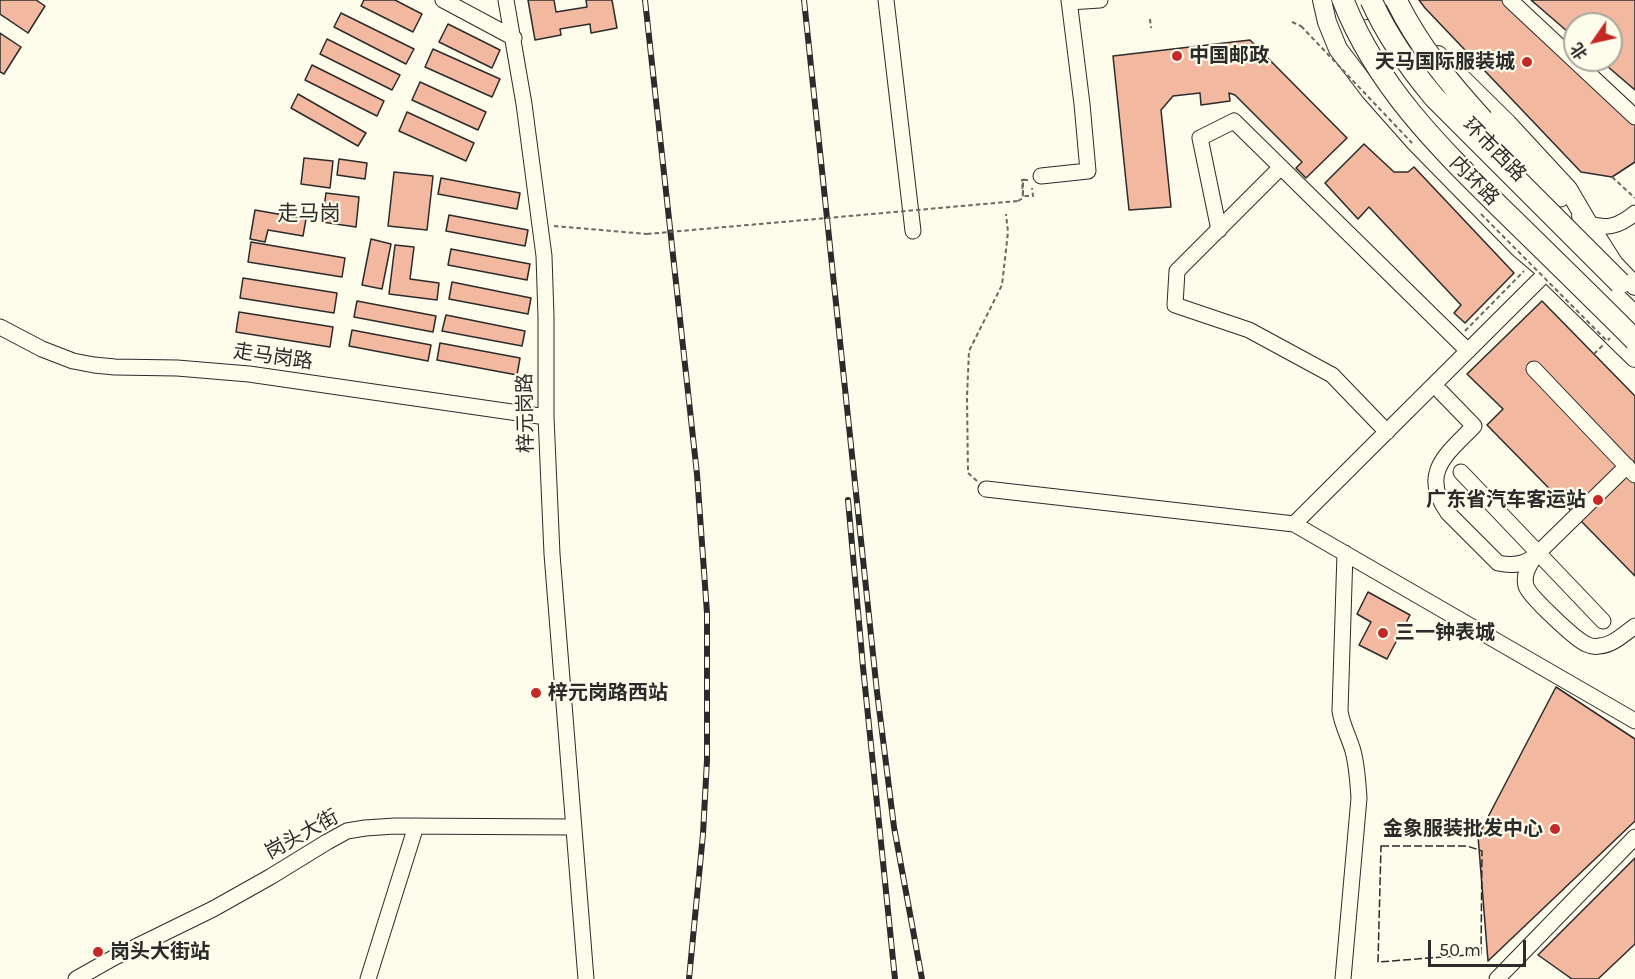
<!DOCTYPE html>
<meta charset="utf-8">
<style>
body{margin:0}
#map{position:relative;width:1635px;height:979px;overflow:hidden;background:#fdfbea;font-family:Karla,"Noto Sans SC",sans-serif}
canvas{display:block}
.north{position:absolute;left:1563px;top:12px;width:60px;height:60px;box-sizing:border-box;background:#fdfbea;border:2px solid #a9a89e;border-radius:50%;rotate:236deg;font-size:16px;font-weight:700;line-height:24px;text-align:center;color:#2b2b2b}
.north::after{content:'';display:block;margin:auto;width:21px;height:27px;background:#c62828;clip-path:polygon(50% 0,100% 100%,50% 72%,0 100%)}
.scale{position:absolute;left:1428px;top:940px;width:98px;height:27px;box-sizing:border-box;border:3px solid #2b2b2b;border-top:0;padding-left:8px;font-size:18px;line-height:21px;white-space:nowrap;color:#2b2b2b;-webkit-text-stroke:4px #fdfbea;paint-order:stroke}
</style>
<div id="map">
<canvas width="1635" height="979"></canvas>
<div class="north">北</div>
<div class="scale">50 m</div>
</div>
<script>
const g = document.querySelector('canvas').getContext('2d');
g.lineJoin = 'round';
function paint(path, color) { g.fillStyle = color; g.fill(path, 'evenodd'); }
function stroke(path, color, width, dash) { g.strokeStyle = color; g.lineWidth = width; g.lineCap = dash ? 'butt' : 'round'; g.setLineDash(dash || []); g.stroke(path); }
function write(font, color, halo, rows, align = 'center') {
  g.font = font + ' Karla,"Noto Sans SC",sans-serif'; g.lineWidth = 4.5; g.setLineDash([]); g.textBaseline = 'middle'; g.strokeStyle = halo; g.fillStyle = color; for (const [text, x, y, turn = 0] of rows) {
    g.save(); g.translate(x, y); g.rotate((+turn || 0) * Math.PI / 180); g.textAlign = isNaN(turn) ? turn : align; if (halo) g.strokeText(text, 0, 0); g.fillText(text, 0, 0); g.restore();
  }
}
const building = new Path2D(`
 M0,0H36L45,6L28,33L0,14Z
 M364,0H395L422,14L413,32L361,6Z
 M528,0H554L556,12L587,7L586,0H612L617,28L591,33L590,24L560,29L561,35L535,40Z
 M1419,0H1510L1635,117V162L1612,177L1581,172L1425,8Z
 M1531,0H1635V90L1600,60H1611V24H1575V38Z
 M341,13L414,49L406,64L334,27Z
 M448,24L500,50L492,68L439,42Z
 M0,33L21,47L4,74L0,72Z
 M327,39L400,75L392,90L320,54Z
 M1250,40L1347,138L1306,178L1296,168L1302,162L1235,95L1229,93L1230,101L1201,105L1200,93L1173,96L1161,110L1171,207L1129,210L1113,56Z
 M433,49L500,79L492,97L425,67Z
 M312,65L384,101L377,116L305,80Z
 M420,82L486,112L478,130L412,100Z
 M298,94L366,133L358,146L291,108Z
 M407,112L474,143L466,161L399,131Z
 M1364,144L1394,172H1408L1414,167L1514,273L1465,323L1454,313L1461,305L1369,207L1358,219L1325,183Z
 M304,158L333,161L330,188L301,184Z
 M339,159L367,163L365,179L337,175Z
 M394,172L433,176L427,230L388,226Z
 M441,178L520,193L517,209L438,194Z
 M326,193L359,197L356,227L322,222Z
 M255,210L306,219L303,236L268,230L265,242L250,239Z
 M449,215L528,230L525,246L446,231Z
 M371,239L391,244L382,289L362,285Z
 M251,242L345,258L342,277L248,262Z
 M395,245L414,247L410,279L439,283L437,300L389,294Z
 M451,249L530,264L527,280L448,265Z
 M243,278L337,293L334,313L240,298Z
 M452,282L531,298L528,314L449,299Z
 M357,301L436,316L433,332L354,317Z
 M1542,301L1635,396V576L1487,425L1503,409L1467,374Z
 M239,312L333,327L330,347L236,332Z
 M446,315L525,331L522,346L442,331Z
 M352,330L431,345L428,361L349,346Z
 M440,343L520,358L517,375L437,360Z
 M1368,592L1410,615L1387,659L1359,645L1371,622L1357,614Z
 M1556,687L1635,739V821L1488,961L1478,836Z
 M1635,858V944L1598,979H1572L1538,955Z`);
paint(building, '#f2b8a0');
stroke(building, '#2b2b2b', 1.5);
const minor = new Path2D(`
 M443,0L514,38
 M506,0L524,104L544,256L546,317V417L552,554L586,979
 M886,0L913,231
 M1510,0L1635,117
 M1069,2L1100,0
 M1281,167L1177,271L1175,305L1249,330L1332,375L1387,432
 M1041,176L1088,171L1082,104L1069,0
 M1588,223C1606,231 1621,225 1635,213
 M1219,230L1200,138L1234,121L1468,351
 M0,327L42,349L73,361L94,365L115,367L177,368L249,374L546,417
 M1534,369L1635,475
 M1441,392L1474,426C1447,454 1419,473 1448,513L1498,563C1512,566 1523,565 1535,556L1627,466
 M1461,472L1603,621
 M986,489L1294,524L1635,721
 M1294,524L1547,272
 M1535,556C1529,566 1523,574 1526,586C1529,596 1575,639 1586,644C1590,646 1595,647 1599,646C1613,645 1624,634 1635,626
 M76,979L115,957L213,909L270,877L327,842L347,831L365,828L395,826L574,827
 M368,979L416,826
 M1343,979L1359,798C1358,782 1357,766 1353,751C1349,737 1342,725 1340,711L1345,553
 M1497,979L1635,837`);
const major = new Path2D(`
 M1322,0L1327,22L1338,49L1370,91L1416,143L1519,248L1547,272L1635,358
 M1386,9C1406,45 1431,78 1458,108
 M1367,29L1412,99
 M1438,55L1508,124L1568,189L1588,223
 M1405,92L1534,221
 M1581,216L1588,223L1614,264
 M1613,263L1635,286`);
const highway = new Path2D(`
 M1483,120L1560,196
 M1524,211L1635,317`);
stroke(minor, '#2b2b2b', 17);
stroke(major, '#2b2b2b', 20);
stroke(highway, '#2b2b2b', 23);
stroke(new Path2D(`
 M1150,19L1151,28
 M1292,22L1301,26
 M1612,177L1635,198
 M1028,180H1023V196H1033L1032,188
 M1018,201L1023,198L1022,180L1028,179
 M554,226L647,234
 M1465,331L1524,271
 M1594,354L1603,345
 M977,481L968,473L967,397L969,351L1002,285L1008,232L1006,214`), '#6a6964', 2, [4.5, 3]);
stroke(minor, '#fdfbea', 15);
stroke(major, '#fdfbea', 18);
stroke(highway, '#fdfbea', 21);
const rail = new Path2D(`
 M645,0L697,474L707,613V760L703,834L689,979
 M804,0L877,692L894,827L922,979
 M848,500L863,667L895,979`);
stroke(rail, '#2b2b2b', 6);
stroke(rail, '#fdfbea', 4, [11]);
const highwayBridge = new Path2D(`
 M1343,0C1377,87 1440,148 1505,212C1548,254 1592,297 1635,340
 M1371,0C1387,36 1409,67 1434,97L1620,283
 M1396,0C1418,45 1449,83 1483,120`);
stroke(highwayBridge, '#2b2b2b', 23, []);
stroke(new Path2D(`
 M1301,26L1412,143
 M1481,214L1607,341L1610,338
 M647,234L1018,201`), '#6a6964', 2, [4.5, 3]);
stroke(highwayBridge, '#fdfbea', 21);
stroke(new Path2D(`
 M1381,846H1467L1482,851L1481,954L1378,962Z`), '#2b2b2b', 1.5, [8, 3]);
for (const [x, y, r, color] of [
 [1177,56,6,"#c62828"],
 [1527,62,6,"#c62828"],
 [1598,500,6,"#c62828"],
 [1383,633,6,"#c62828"],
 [536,693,6,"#c62828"],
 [1555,829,6,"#c62828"],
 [98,952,6,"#c62828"]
]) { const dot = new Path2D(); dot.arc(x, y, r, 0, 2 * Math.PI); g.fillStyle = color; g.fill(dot); stroke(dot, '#fdfbea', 2); }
write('bold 20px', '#2b2b2b', '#fdfbea', [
 ["中国邮政",1189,56],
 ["天马国际服装城",1515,62,"right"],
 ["广东省汽车客运站",1586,500,"right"],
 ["三一钟表城",1395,633],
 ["梓元岗路西站",548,693],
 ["金象服装批发中心",1543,829,"right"],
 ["岗头大街站",110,952]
], 'left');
write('20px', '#2b2b2b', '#fdfbea', [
 ["环市西路",1494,150,45],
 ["内环路",1474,181,45],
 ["走马岗路",273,357,8],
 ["梓元岗路",526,413,-91],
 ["岗头大街",302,835,-29]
]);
write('21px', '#2b2b2b', '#fdfbea', [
 ["走马岗",309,214]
]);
</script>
